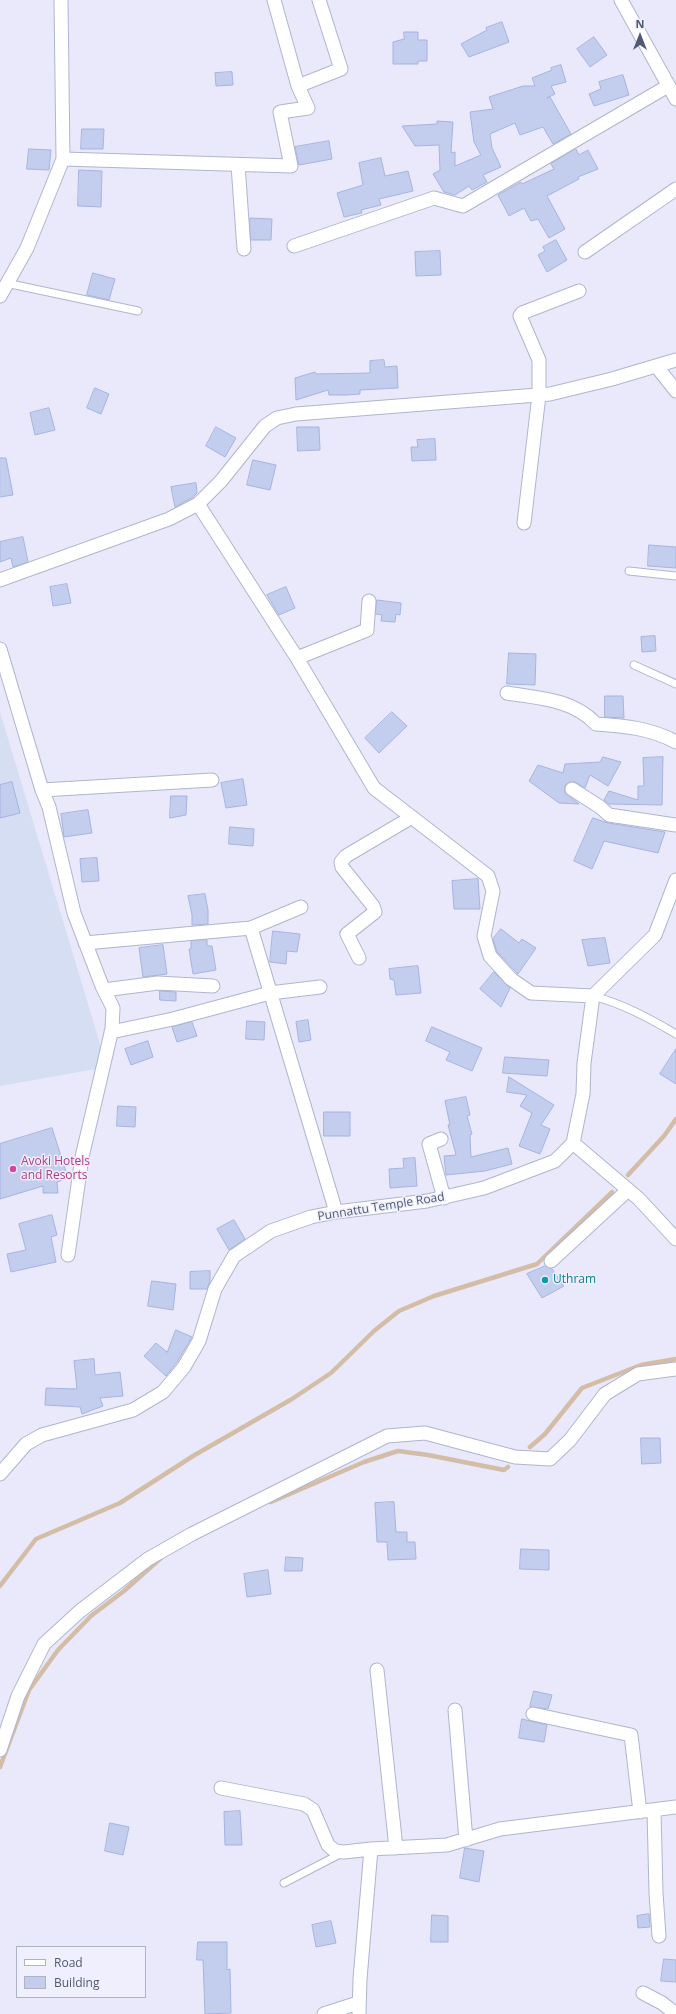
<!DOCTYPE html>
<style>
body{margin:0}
#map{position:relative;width:676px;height:2014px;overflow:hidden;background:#e9e9fb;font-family:"Open Sans",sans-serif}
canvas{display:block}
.legend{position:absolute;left:16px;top:1946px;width:130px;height:52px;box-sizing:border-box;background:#efeffd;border:1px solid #afb3c6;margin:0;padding:5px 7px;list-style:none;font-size:12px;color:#4f5973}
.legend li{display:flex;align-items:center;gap:8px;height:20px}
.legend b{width:20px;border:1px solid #afb3c6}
.north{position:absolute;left:620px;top:16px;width:40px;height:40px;-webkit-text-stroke:3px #efeffd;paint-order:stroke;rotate:0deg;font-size:11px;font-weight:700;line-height:16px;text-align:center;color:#4f5973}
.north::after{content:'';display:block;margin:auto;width:14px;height:18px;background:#4f5973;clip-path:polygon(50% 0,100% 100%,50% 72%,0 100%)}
</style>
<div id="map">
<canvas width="676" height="2014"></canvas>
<ul class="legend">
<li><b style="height:5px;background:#fff"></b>Road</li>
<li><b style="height:11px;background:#c3cdee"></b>Building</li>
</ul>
<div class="north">N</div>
</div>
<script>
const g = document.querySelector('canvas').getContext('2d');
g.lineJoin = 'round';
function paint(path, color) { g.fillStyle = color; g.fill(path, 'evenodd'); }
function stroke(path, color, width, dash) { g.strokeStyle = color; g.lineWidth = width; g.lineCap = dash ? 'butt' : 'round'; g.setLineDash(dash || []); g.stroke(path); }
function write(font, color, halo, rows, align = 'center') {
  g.font = font + ' "Open Sans",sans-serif'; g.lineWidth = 3; g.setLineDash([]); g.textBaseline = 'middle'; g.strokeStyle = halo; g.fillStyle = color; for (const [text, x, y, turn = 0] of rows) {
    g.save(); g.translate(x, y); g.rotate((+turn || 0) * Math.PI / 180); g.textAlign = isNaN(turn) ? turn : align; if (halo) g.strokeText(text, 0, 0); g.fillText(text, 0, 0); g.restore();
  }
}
paint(new Path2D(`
 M0,712L107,1067L0,1086Z`), '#d5def2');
stroke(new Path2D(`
 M628,1175L664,1136L676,1119
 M530,1447L545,1434L582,1388L641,1365L676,1359
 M271,1502L364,1462L398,1451L428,1455L504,1470L508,1467
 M0,1586L36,1539L120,1503L193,1456L292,1399L331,1373L374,1331L399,1311L434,1296L537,1264L612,1192
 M0,1767L29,1690L58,1650L91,1616L124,1591L161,1558`), '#d4bda6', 4.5);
const building = new Path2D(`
 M502,22L509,42L469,57L461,44L487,30L486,28Z
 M404,32H418V40H427V61H418V64H393V42L404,39Z
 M594,37L607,55L590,67L577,49Z
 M561,65L566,82L551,86L555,94L547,98L550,97L571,134L553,144L543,127L520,135L515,123L490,134L492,148L501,167L483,175L487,182L472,190L469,186L455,195L444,192L433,174L440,170L439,145L415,146L402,126L437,124V121L453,122L451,153L455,152V166L481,155L474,142L470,112L493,109L489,97L523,86H535L532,78L552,70L551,68Z
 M232,72L233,85L216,86L215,73Z
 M623,75L629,95L594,106L589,94L601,89L599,82Z
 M82,129H104L103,149H81Z
 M329,141L332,159L299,165L295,147Z
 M29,149L51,150L49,170L27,169Z
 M576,149L579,155L588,150L598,169L578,177L579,179L547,196L565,229L549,238L538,219L531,221L524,208L509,216L498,195L521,182L522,184L554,169L551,164Z
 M381,158L385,176L408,171L413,191L379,199L381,205L361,210L362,213L344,217L337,193L363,185L359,163Z
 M79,170L102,171L101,207L78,206Z
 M250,218L272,219L271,240H251Z
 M556,240L567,260L547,272L538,255L545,251L543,247Z
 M440,251L441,275L416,276L415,252Z
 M93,273L115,279L109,300L87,295Z
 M384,360L385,367L397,366L398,388L360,390V394L347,395H329L328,390L296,400L295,378L315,372L316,374L370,373V361Z
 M95,388L109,394L101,414L87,408Z
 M49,408L55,430L35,435L30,413Z
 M216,427L236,438L225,457L206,446Z
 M297,427H319L320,450L298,451Z
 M435,439L436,460L412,461L411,447H418L417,440Z
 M0,458H6L13,495L0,497Z
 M253,460L276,465L270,490L247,485Z
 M196,483L197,493L193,497L175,507L171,487Z
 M23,537L28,562L13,567L11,558L0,562V542Z
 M649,545L676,547V568L648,566Z
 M67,584L71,603L53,606L50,587Z
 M286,587L295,608L279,615L267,595Z
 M377,600L401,603L400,615L396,614L395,622L381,621L382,615L376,614Z
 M655,636L656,651L642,652L641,637Z
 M509,653L536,654L535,685L507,684Z
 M605,696H623L624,718L605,717Z
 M392,712L407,726L379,753L365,738Z
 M603,757L621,762L608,786L590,775L585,788L573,781L565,785V793L579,804L559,803L529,781L538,765L563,773L565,764L600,762Z
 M663,757L662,805L609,804L604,800L609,791L638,800V786H644L643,758Z
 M243,779L247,805L226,808L221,783Z
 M12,782L20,813L0,818V785Z
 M171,796H187L186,815L170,818Z
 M88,810L92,833L64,837L61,814Z
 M593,818L608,823L665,832L658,853L604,841L592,869L574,861Z
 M230,827L254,829L253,846L229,844Z
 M97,858L99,881L82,882L80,859Z
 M478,879L480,909H454L452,881Z
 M205,894L208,910V924L192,925V915L188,896Z
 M501,929L519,943L522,939L536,948L518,974L497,952L493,939Z
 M273,931L300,934L297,952L287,951L286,964L270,962Z
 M605,938L610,963L588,966L582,940Z
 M207,940V946H212L216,970L193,974L189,949H191V941Z
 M163,945L167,974L143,977L139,948Z
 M418,966L421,993L396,995L394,980L390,979L389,969Z
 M494,972L510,988L501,1007L480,989Z
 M160,991L176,992V1001L160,1000Z
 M308,1020L311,1040L299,1042L296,1022Z
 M247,1021L265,1022L264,1040L246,1039Z
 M192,1022L197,1036L177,1042L172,1027Z
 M432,1027L482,1048L472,1071L446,1060L450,1052L426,1041Z
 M148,1041L153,1057L131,1065L125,1049Z
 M676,1049V1084L660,1074Z
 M505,1057L549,1060L547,1076L503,1073Z
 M509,1077L554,1105L541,1125L550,1129L540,1154L519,1146L532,1113L520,1106L527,1095L507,1092Z
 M466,1097L470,1115L467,1116L472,1134L470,1135L471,1157L508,1148L512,1164L485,1171L446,1175L444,1156L456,1155L448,1125H450L445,1101Z
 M118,1106L136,1107L135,1127L117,1126Z
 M324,1112H350V1136H324Z
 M52,1128L68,1178L57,1182L58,1193H43V1186L0,1199V1144Z
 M415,1158L417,1186L390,1188L389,1169L404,1168L403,1159Z
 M52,1215L57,1235L51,1237L56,1262L11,1272L7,1254L26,1250L19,1224Z
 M234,1220L245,1239L229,1250L217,1229Z
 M545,1266L552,1269L564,1286L542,1298L527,1274Z
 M210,1271V1281L207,1289H190V1272Z
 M152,1281L176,1284L173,1310L148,1306Z
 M176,1330L192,1337L177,1362L166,1376L144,1356L156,1343L167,1352Z
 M94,1359L95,1375L120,1372L123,1396L100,1398L103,1406L82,1414L80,1407L45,1405L46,1388L77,1389L74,1361Z
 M641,1438H660L661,1463L642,1464Z
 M394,1502L396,1532H407V1542H415L416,1559L388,1560L387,1542H377L375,1503Z
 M521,1549L549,1550V1570L520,1569Z
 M286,1557L303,1558L302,1571H285Z
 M268,1570L271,1594L247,1597L244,1574Z
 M534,1691L552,1695L548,1709L530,1707Z
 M522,1719L547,1725L544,1742L519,1738Z
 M240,1811L242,1845H225L224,1812Z
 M110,1823L129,1827L123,1855L105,1851Z
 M465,1848L484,1851L479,1882L460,1878Z
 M649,1914L650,1927L638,1928L637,1916Z
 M432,1915L448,1916V1942H431Z
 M331,1921L336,1943L316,1947L312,1925Z
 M198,1942H227V1970L230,1969L231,2013L205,2014L203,1960H197Z
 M664,1959L676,1960V1982L661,1981Z`);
paint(building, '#c3cdee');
stroke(building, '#a5b4df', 1);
const lane = new Path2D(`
 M6,283L138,311
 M629,571L676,576
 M634,665L676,684
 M593,996C623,1004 649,1018 676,1034
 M284,1883L342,1853`);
const street = new Path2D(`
 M621,0L676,99
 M298,86L341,69L319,0
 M63,159L291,166L280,112L308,108L298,86L274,0
 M238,165L244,249
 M294,246L434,198L463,206L668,86
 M585,252L676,189
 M0,296L27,248L63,159L61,0
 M657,367L676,391
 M198,504L297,658L374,788L488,876L493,891L484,936L490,956L511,979L531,993L593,996
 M524,523L539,395V360L520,316L522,313L579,291
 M0,580L169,519L198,504L221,481L265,426L277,418L296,414L550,394L612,379L676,360
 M0,649L42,790L49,807L74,913L102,986L113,1008L112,1029L82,1157L68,1255
 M297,658L367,630L369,601
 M507,693C538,698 573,699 596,724C625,726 650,728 676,742
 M572,789L600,807L609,815L676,825
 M42,790L212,780
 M251,928L336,1212
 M85,943L251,928L301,907
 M359,958L347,934L375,912L373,906L342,867L341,862L346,856L412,817
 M104,990L158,983L213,986
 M111,1032L173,1019L270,993L320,987
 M441,1139L429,1144L444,1198
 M573,1143L639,1199L676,1239
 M551,1261L628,1190
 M0,1474L26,1444L42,1435L133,1410L163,1392L184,1367L199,1341L215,1289L234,1256L271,1231L311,1217L336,1212L427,1201L484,1188L555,1161L573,1143L583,1094L584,1063L593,996L655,935L676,880
 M377,1670L396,1848
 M455,1710L466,1840
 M533,1714L631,1735L640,1812
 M0,1750L18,1696L44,1644L80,1611L148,1559L192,1534L387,1436L425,1433L515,1457L550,1459L570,1440L605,1394L638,1374L676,1369
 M221,1788L304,1804L313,1810L328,1845L335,1851L344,1852L371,1849L447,1845L500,1829L676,1807
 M654,1810L656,1893L659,1936
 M643,1993L662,2003L676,2014
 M324,2014L358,2003
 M359,2014L360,1979L371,1849`);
stroke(lane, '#afb6cc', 9);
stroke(street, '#afb6cc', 15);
stroke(lane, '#fff', 7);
stroke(street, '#fff', 13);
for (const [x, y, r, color] of [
 [13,1169,4,"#d1479c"],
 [545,1280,4,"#0f9aa8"]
]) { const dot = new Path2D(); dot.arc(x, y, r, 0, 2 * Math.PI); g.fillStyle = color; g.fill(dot); stroke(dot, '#efeffd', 1.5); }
write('12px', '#b23c85', '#efeffd', [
 ["Avoki Hotels",21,1162],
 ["and Resorts",21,1176]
], 'left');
write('12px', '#4f5973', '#efeffd', [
 ["Punnattu Temple Road",381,1207,-9]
]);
write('12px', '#0d838f', '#efeffd', [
 ["Uthram",553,1280]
], 'left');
</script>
